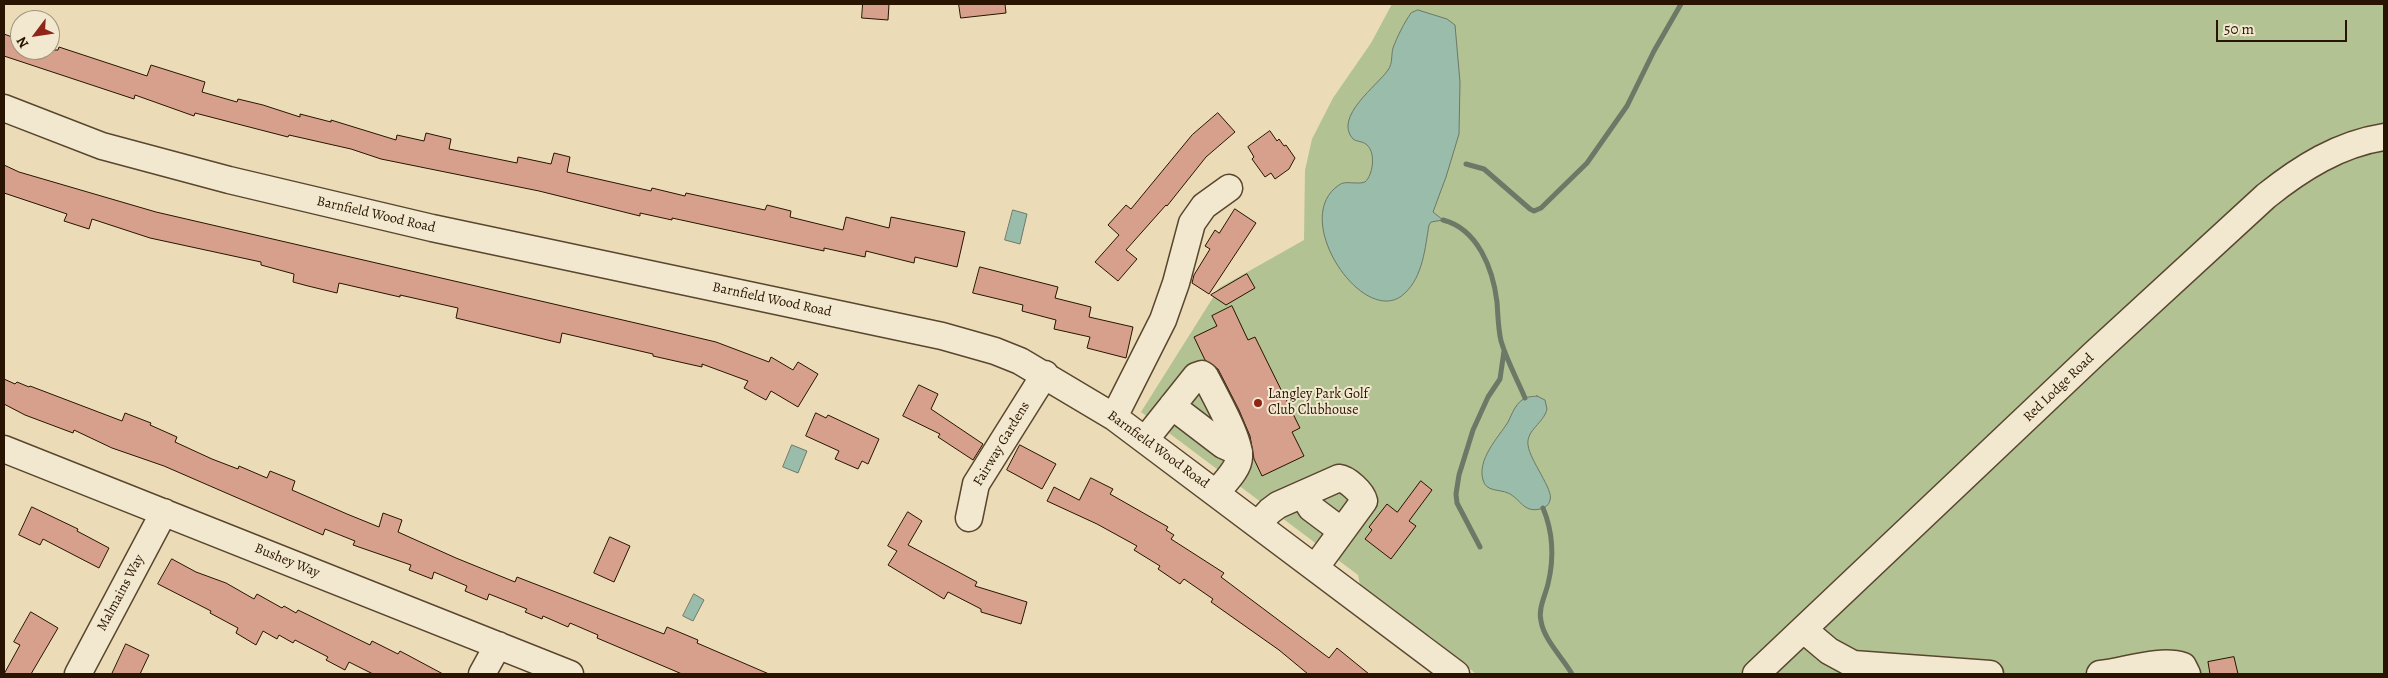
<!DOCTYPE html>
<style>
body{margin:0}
#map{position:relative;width:2388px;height:678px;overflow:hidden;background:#ebdcb7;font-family:Alegreya,serif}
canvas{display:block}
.frame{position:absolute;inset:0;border:5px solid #281401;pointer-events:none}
.north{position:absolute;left:10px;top:10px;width:50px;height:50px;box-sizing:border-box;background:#f2e8d0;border:1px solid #a1937d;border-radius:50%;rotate:239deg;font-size:14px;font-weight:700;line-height:20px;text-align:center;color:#281401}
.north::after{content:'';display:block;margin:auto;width:18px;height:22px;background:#8f2418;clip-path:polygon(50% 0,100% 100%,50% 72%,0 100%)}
.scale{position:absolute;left:2216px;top:20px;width:131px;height:22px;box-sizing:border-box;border:2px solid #281401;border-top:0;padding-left:6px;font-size:15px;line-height:18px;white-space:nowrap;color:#281401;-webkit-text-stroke:4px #f2e8d0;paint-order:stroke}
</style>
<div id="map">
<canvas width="2388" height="678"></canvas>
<div class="frame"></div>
<div class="north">N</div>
<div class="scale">50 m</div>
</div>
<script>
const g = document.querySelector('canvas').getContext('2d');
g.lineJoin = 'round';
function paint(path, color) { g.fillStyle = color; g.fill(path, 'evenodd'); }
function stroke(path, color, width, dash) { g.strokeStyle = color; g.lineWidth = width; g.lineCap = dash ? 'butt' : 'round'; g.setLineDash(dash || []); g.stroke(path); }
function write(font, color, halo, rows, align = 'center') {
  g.font = font + ' Alegreya,serif'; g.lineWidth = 4; g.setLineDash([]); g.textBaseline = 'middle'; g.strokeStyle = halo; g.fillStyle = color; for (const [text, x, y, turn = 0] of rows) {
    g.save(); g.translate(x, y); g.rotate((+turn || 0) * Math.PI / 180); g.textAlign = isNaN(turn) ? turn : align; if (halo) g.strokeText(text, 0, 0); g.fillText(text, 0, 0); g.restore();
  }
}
paint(new Path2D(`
 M1392,4H2384V674H1476L1430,636L1420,633L1400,619L1395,610L1381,600L1371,597L1361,590L1358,575L1141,412L1219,288L1304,240L1305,170L1312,139L1333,98L1371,43Z`), '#b3c292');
const water = new Path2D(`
 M1418,10L1447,19L1455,25L1460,82L1459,134L1446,177L1433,212L1443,220L1431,222L1429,225C1425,248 1423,276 1405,293C1366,332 1288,219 1339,185C1345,180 1357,185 1365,182C1373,175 1376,153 1367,145C1363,141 1357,142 1353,139C1333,117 1378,85 1388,70C1393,63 1391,55 1393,48C1397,37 1404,23 1411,13Z
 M1013,210L1027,214L1020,244L1005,240Z
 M1537,396L1545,400L1547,409C1544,423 1526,430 1528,445C1530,461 1554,490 1550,500C1549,505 1545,508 1540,509C1523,513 1521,499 1508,493C1499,489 1486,492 1483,480C1477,459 1498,438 1508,422C1512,414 1515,405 1522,400C1527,396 1532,397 1537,396Z
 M792,445L807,451L798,473L783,467Z
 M694,594L704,600L693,621L683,616Z`);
paint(water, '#99bcab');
stroke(water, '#6c7967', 1);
stroke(new Path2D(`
 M1466,164L1484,169L1530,209L1534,211L1541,208L1587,163L1627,106L1654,51L1681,4
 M1443,220C1478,229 1493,269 1497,302C1498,315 1498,328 1501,341C1507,361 1517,379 1525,398
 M1543,508C1553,532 1554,559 1548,584C1545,596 1538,609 1541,621C1544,640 1563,658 1572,674
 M1480,547L1457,503L1456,494L1459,475L1473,430L1488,397L1500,379L1504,351`), '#6c7967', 5);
const building = new Path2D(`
 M863,4H889L888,20L862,18Z
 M959,4H1005L1006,13L961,18Z
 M4,34L20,40V50H58L59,47L147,76L151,65L205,82L202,92L237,102L238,99L263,105L300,117V114L331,122V120L396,140L397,135L424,141L426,133L451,139L449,149L517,163L518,157L551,164L554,153L570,157L567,172L651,191L652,188L685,196L686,193L765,210L767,205L791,211L790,217L843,230L846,217L889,228L891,217L965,232L957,267L915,257L914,263L866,251L865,257L824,248V251L672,218V220L640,213V216L539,191L381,159L351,149L289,135L288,137L195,113L194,116L135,95L134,99L4,56Z
 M1218,113L1235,132L1206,157L1167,206L1166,205L1126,250L1137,259L1118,281L1095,262L1119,235L1108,225L1126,205L1131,209L1192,135Z
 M1270,131L1277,141L1279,139L1284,146L1286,145L1295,158L1289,169L1275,179L1271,173L1265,177L1252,159L1254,157L1248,147Z
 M4,165L19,172L156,212L653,327L716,342L769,362L771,357L793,370L798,362L818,374L798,407L771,391L766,400L744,388L748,381L702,364V367L653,356V354L562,333L560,343L456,318L458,308L400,295V297L339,283L337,293L308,286L293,282L294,274L261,265V262L150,238L92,219L89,229L64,221L67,214L4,193Z
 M1235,209L1256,223L1209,294L1192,283L1194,275L1210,249L1205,246L1215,230L1219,233Z
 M980,267L1058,287L1055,298L1091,307L1089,317L1133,327L1126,358L1087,348L1090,337L1054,329L1056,320L1022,311L1023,305L973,293Z
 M1247,274L1255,288L1226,305L1211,295Z
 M1232,306L1248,340L1255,337L1300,428L1292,432L1304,456L1262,476L1254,459L1250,436L1239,410L1218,369L1205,360L1194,337L1217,326L1212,316Z
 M4,379L15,384L17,382L29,387L30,386L122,421L125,413L151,423L150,425L177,437L175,442L212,459L238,469L239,466L267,478L270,471L295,481L292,490L347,514L379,527L383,513L402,520L398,532L456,558L515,582L517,577L664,634L667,627L698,640L697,643L769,674H682L597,638L598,635L570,623L568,627L543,616L542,619L525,612L527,609L489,594L487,600L465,591L467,586L434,572L432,579L409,570L411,565L353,545L355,541L325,529L323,535L164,466L112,448L74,430L73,433L25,415L4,404Z
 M919,385L938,394L931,409L983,444L973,460L938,437L940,434L903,416Z
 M816,413L826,418L828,415L879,439L868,464L862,461L858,469L835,459L839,451L806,436Z
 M1020,445L1056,464L1042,489L1007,470Z
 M1091,478L1113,489L1110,494L1168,527L1166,530L1174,535L1171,539L1224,573L1221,577L1329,658L1337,648L1369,674H1308L1279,650L1211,602L1213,599L1184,579L1180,584L1158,569L1160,566L1134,550L1137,546L1097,524L1047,501L1054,487L1079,500Z
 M1421,481L1432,490L1409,521L1416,526L1391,559L1365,539L1372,530L1369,527L1387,504L1397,512Z
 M32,507L78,529L77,531L109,548L99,568L43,539L40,545L19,535Z
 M908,512L922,521L908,545L977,582L975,586L1027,602L1021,624L981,612V609L948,592L944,599L888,565L897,551L888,546Z
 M610,537L630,546L614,582L594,573Z
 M172,559L196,572L226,583L254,599L257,594L282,608L284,606L296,613L298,610L370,645L372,641L398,654L400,651L443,674H373L349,662L345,670L326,660L328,657L295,640L293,643L279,635L277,639L263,631L256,645L236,633L238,628L210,613L211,611L158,584Z
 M31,612L58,628L31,674H4L20,645L14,642Z
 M126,644L149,655L140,674H112Z
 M2234,657L2238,674H2210L2208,662Z`);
paint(building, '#d6a08d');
stroke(building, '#281401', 1);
const minor = new Path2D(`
 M4,108L102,146L229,180L432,228L942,336L995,351L1020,361L1114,417L1456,674
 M1172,406L1223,445L1239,452
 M1114,417L1163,320L1176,283L1192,223L1204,206L1229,188
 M1145,440L1196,376L1202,374L1205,376C1213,392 1241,441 1239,457C1239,469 1224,483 1216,493
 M4,449L570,674
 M1303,495L1311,508L1339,529H1343
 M969,518L976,484L1045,374
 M1258,524L1270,511L1278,505L1339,478C1347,479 1362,492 1364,501L1315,568
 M1804,630L1829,651L1853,664L1990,674
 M78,674L164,512
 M482,674L498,645
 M1756,674L2094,354L2266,196C2301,168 2339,144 2384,137
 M2100,674C2123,672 2160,658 2183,666L2187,674`);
stroke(minor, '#59462e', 29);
stroke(minor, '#f2e8d0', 26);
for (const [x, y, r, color] of [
 [1258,403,5,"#8f2418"]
]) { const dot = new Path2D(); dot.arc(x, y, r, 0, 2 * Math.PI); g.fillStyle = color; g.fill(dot); stroke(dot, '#f2e8d0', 2); }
write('14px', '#281401', '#f2e8d0', [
 ["Barnfield Wood Road",376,215,13],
 ["Barnfield Wood Road",772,300,12],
 ["Red Lodge Road",2059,388,-44],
 ["Fairway Gardens",1002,444,-59],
 ["Barnfield Wood Road",1158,450,36],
 ["Bushey Way",287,561,22],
 ["Malmains Way",121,593,-62]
]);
write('14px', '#281401', '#f2e8d0', [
 ["Langley Park Golf",1268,395],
 ["Club Clubhouse",1268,411]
], 'left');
</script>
